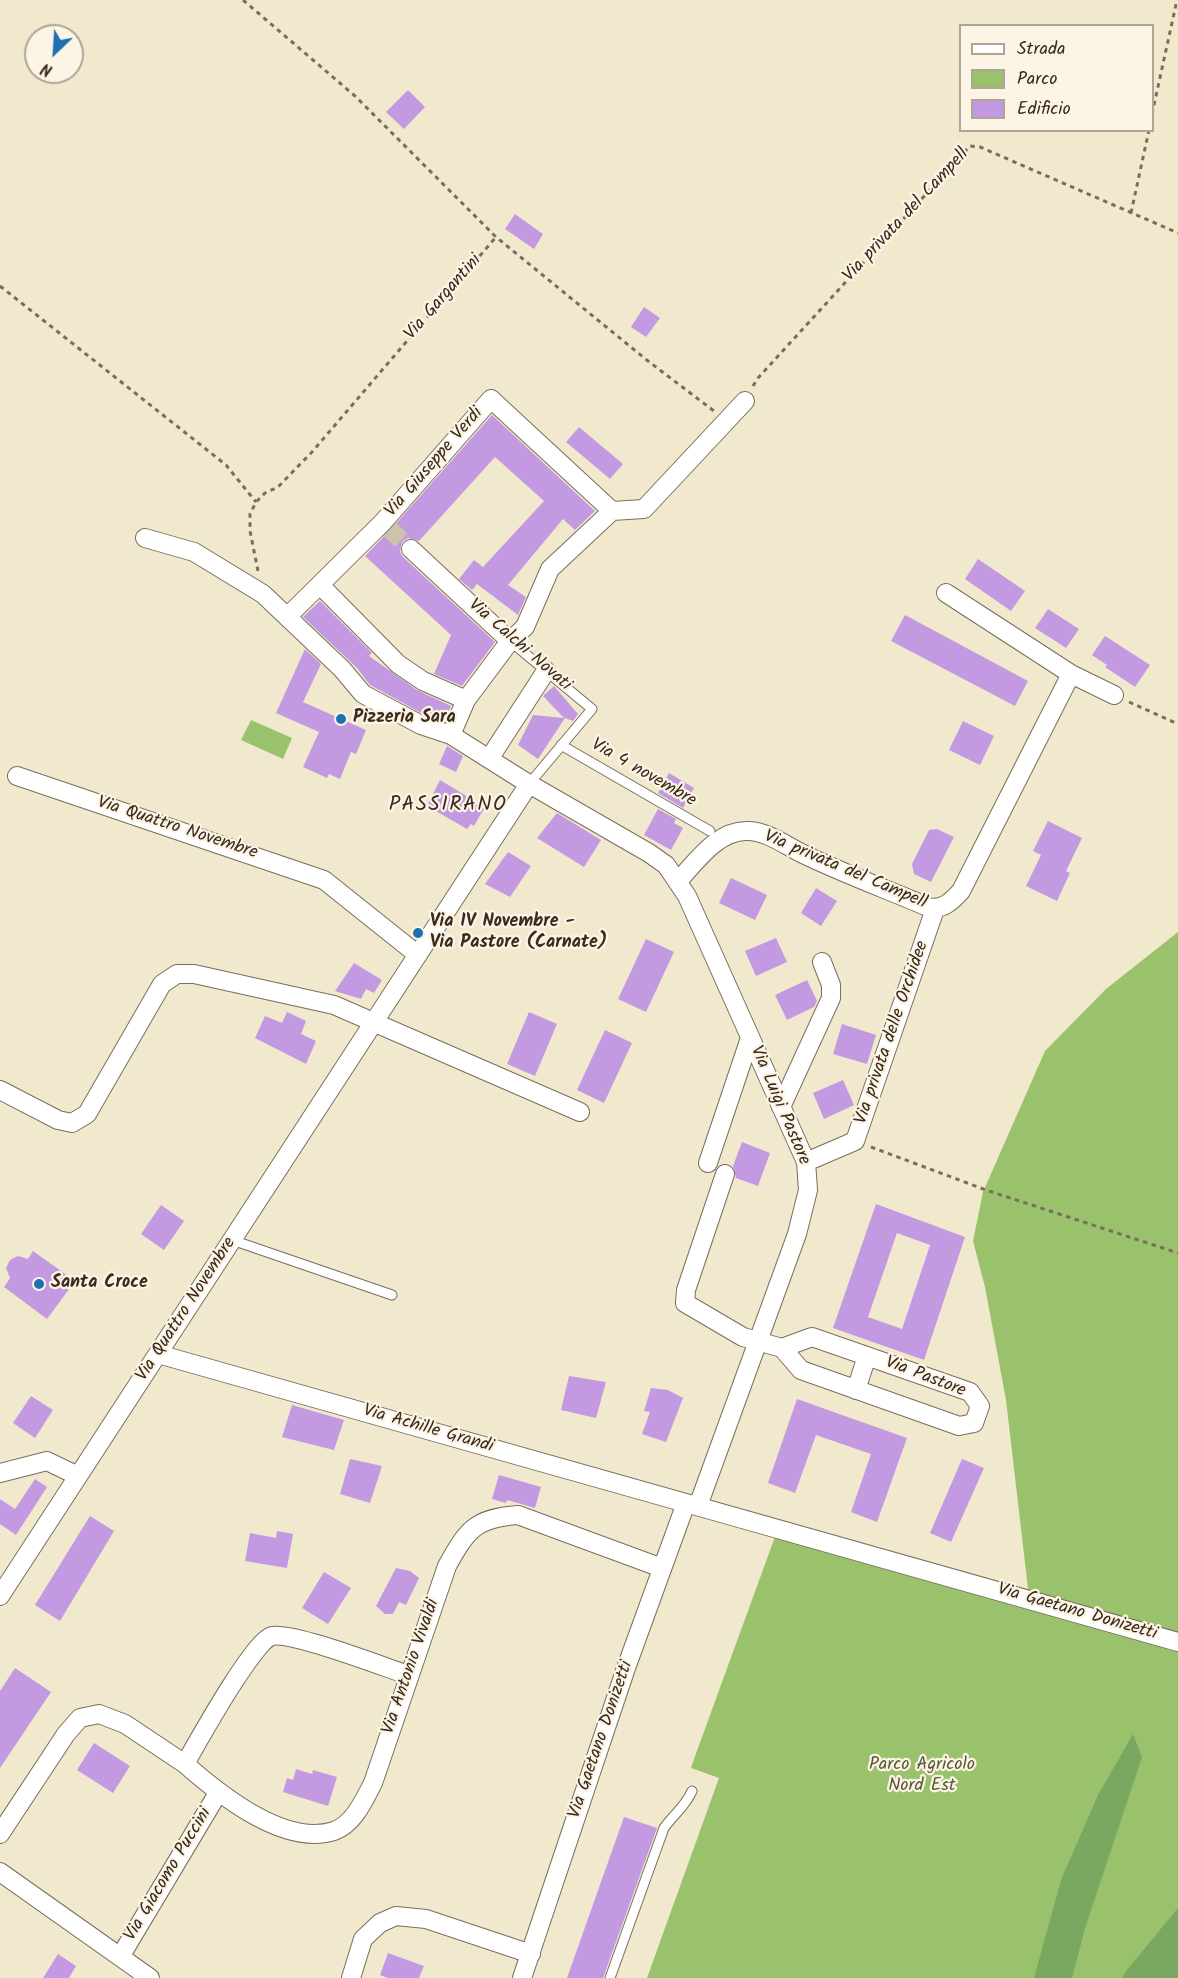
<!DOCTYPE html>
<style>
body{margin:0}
#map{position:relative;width:1178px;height:1978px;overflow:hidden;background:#f1e9cd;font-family:Kalam,sans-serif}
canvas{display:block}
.legend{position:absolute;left:959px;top:24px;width:195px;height:108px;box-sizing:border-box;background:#fcf5e5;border:2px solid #afa495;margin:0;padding:8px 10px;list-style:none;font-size:18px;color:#3b2a1e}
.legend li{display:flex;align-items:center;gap:12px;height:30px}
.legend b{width:30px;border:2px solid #afa495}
.north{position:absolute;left:24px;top:24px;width:60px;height:60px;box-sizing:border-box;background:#fcf5e5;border:2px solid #afa495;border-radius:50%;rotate:205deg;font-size:16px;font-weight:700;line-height:24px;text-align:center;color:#3b2a1e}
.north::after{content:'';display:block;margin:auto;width:21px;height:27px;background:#1f6fb2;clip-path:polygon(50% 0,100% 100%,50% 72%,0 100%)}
</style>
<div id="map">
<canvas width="1178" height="1978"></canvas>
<ul class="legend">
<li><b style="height:8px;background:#fff"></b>Strada</li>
<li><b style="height:16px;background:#9ac26d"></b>Parco</li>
<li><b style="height:16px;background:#c39ae1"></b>Edificio</li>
</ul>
<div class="north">N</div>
</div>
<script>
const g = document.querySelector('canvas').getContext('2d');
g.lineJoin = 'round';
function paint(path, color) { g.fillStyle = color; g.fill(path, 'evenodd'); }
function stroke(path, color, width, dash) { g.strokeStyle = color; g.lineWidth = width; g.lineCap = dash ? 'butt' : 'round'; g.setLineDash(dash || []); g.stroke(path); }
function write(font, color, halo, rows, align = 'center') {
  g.font = font + ' Kalam,sans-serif'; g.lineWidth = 4.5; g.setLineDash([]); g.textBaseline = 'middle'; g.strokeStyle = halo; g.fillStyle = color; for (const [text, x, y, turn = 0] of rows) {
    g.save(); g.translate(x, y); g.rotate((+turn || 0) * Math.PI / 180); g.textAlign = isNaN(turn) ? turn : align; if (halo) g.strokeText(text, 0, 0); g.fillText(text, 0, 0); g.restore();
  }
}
paint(new Path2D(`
 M251,720L292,738L283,759L241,740Z
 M1178,932V1978H647L719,1778L691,1768L694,1759L776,1534L1029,1597L1006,1400L985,1287L973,1241L983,1192L1045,1051L1106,989Z`), '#9ac26d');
paint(new Path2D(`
 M1133,1734L1142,1757L1086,1925L1072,1978H1034L1061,1880L1098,1795Z
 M1178,1908V1978H1122L1126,1971Z`), '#7ba860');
paint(new Path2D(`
 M408,90L425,107L404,129L386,112Z
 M515,214L543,234L534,249L505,229Z
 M644,307L660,318L646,337L631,327Z
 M492,415L595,511L575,530L563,519L508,585L526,597L518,615L477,584L472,590L459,579L474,560L483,567L544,501L495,457L419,541L408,538L402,542L400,552L403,557L495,642L462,686L434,674L451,635L365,556L391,529Z
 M579,427L623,464L610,479L566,442Z
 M978,559L1025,591L1011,611L965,579Z
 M320,601L372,653L369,656L417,690L451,706L445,721L425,715L370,685L357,668L303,617Z
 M1048,609L1079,629L1066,648L1035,628Z
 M905,615L1028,681L1015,706L891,641Z
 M1105,636L1150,665L1135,687L1105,667L1107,665L1092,655Z
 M305,649L321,664L303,702L366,730L356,754L351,752L340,779L329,774L327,778L303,767L319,732L276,713Z
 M554,686L578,714L573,721L565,718L538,759L518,745L533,715L564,718L543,696Z
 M963,721L994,736L980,765L949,750Z
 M447,746L463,756L456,772L439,764Z
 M669,773L694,788L683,808L658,793Z
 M440,780L485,807L474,826L471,824L467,829L427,806Z
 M658,809L676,819L674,823L683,828L671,850L644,835Z
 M557,813L601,840L584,867L537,838Z
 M1048,821L1082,838L1066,871L1070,873L1057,901L1026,886L1041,855L1033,851Z
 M937,829L954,837L931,882L914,874L912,864L929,830Z
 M508,852L531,866L510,897L485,884Z
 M731,878L767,895L755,920L719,903Z
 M816,888L837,901L821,926L801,913Z
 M776,938L787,962L756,976L745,951Z
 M646,939L674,952L646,1012L618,999Z
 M354,963L382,980L374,993L366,989L361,999L335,991Z
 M807,980L817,1001L814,1007L787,1020L775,995Z
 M287,1012L306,1021L301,1034L316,1041L306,1064L255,1038L265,1016L282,1023Z
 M529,1012L557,1024L535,1076L507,1064Z
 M842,1024L876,1035L867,1064L833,1054Z
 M605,1030L632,1043L604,1103L577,1090Z
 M843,1080L854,1105L824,1119L813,1093Z
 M742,1142L770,1153L758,1186L736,1178L733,1166Z
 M876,1204L965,1237L924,1360L833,1328ZM897,1233L930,1245L902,1329L868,1317Z
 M161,1205L184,1221L164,1250L141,1234Z
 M33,1251L75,1281L47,1319L4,1287L10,1278L6,1268L10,1260L18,1256L28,1259Z
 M569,1376L606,1382L596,1418L561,1410Z
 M651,1388L668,1390L683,1398L666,1442L642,1434L650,1412L644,1411Z
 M31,1396L53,1410L35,1438L13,1423Z
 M797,1399L907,1438L877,1522L851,1512L871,1454L816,1435L795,1493L768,1483Z
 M292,1405L344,1420L334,1450L282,1437Z
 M350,1459L382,1466L370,1503L340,1494Z
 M962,1459L984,1468L951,1542L930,1533Z
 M499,1475L541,1487L535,1508L507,1500L506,1503L492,1499Z
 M35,1479L47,1487L16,1535L0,1524V1499L15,1509Z
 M90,1516L114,1531L60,1621L35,1605Z
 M277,1531L293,1534L287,1568L245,1561L250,1533L276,1538Z
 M396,1568L410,1571L419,1578L406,1605L399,1602L393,1614H385L376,1606Z
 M324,1572L351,1588L328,1624L302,1608Z
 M15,1668L51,1692L0,1768V1691Z
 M94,1743L130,1766L113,1793L77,1770Z
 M296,1769L312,1774L313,1770L337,1777L328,1806L283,1792L287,1778L293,1780Z
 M624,1817L657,1828L603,1978H567Z
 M388,1953L424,1966L419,1978H388L380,1975Z
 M58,1954L76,1966L69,1978H43Z`), '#c39ae1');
stroke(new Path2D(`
 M388,528L411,549`), '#cdc3aa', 18, [18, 9]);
const lane = new Path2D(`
 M510,641L592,709L529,784
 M561,745L710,831
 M232,1240L392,1295
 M610,1978L664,1828C674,1814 685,1807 692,1791`);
const street = new Path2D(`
 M145,538L194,552L263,594L342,669L363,694L421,725L451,735L524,781L649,853L666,865L687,896L806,1162L808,1190L797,1234L698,1506
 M411,549L510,641
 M320,585L398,664L423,681L466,700
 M946,593L1071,674L1114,695
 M287,617L383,522L491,399L612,511
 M451,735L466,700L510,641L525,627L550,569L612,511L644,509L745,401
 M489,759L546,671
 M17,776L324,880L418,955
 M678,881C696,862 717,831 746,831C765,830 785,845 801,853C842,873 886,889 928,907C942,911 952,901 961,891L1071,674
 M0,1090L58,1120L72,1123L87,1114L162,984L177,974H194L334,1005L580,1112
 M781,1107L831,998V985L822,962
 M806,1162L855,1141L935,909
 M708,1163L750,1038
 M725,1174L686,1290L685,1303L743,1337L782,1348L812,1337L970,1392L980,1406L974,1423L959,1426L801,1370L782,1348
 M158,1354L1178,1642
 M856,1390L867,1356
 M0,1473L47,1461L78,1476
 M0,1596L529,784
 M185,1764C219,1794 284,1847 334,1831C354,1824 364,1800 373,1783L447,1566C467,1530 475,1518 518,1515L662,1568
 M0,1834L66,1734L80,1718L99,1714L125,1724L185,1764C197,1743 254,1640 272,1636C291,1631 384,1667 408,1675
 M0,1872L150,1978
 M120,1957L218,1793
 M351,1978L363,1939L380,1923L396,1916L426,1919L531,1954
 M522,1978L626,1668L686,1503`);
stroke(lane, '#7b6d5b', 11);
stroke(street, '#7b6d5b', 20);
stroke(new Path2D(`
 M243,0L355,96L496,237L648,361L714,411
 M1152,114L1177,0
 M1131,213L1149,130
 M0,286L226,465L256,502
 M753,386L758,378L970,146L980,147L1178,233
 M258,571L250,531V514L256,502L265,493L278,487L312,452L496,237
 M1129,702L1178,724
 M871,1147L986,1190L1178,1253`), '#7b6d5b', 3, [4.5, 4.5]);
stroke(lane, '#fff', 9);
stroke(street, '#fff', 18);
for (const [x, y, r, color] of [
 [341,719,6,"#1f6fb2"],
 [418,933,6,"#1f6fb2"],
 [39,1284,6,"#1f6fb2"]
]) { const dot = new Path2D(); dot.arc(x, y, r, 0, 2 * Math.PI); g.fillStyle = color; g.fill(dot); stroke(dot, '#fcf5e5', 2); }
write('18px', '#3b2a1e', '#fcf5e5', [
 ["Via privata del Campell",907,216,-47],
 ["Via Gargantini",444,298,-49],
 ["Via Giuseppe Verdi",435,463,-49],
 ["Via Calchi Novati",519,646,41],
 ["Via 4 novembre",643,774,30],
 ["Via Quattro Novembre",177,829,18],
 ["Via privata del Campell",845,871,23],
 ["Via privata delle Orchidee",893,1033,-71],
 ["Via Luigi Pastore",779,1106,67],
 ["Via Quattro Novembre",187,1310,-57],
 ["Via Pastore",925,1378,21],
 ["Via Achille Grandi",428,1430,16],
 ["Via Gaetano Donizetti",1077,1613,16],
 ["Via Antonio Vivaldi",412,1667,-71],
 ["Via Gaetano Donizetti",602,1740,-71],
 ["Via Giacomo Puccini",169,1875,-59]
]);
write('bold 18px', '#3b2a1e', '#fcf5e5', [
 ["Pizzeria Sara",353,719],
 ["Via IV Novembre -",430,923],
 ["Via Pastore (Carnate)",430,944],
 ["Santa Croce",51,1284]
], 'left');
write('18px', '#585836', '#fcf5e5', [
 ["Parco Agricolo",922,1766],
 ["Nord Est",922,1787]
]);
g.letterSpacing = '1.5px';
write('21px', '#3b2a1e', '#fcf5e5', [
 ["PASSIRANO",448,806]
]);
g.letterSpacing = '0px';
</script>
